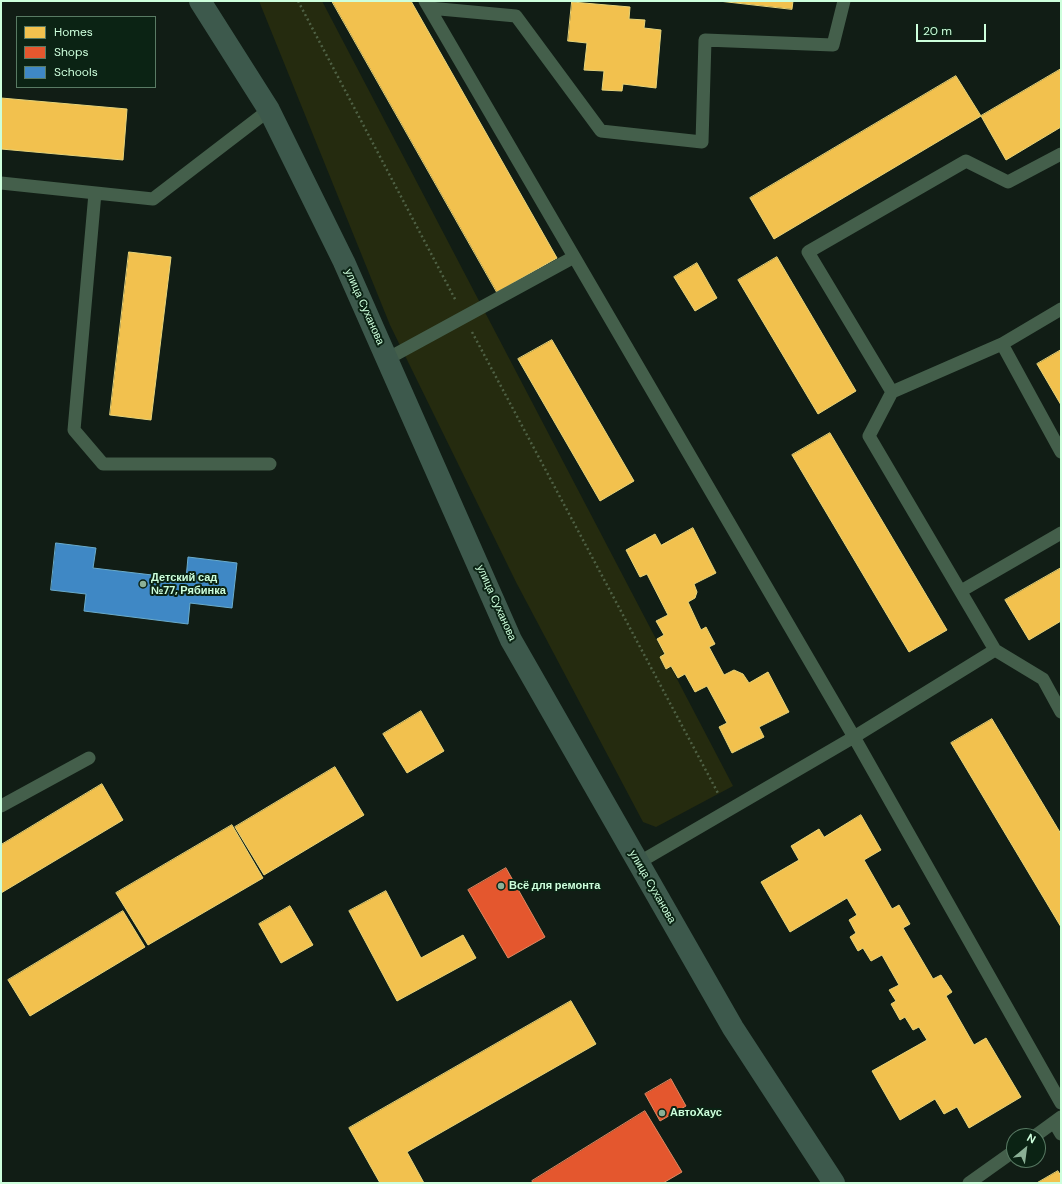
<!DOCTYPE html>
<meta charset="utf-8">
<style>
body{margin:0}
#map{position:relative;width:1062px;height:1184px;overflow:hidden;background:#111d15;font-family:"DM Sans",sans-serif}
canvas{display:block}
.frame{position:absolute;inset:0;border:2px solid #cdffdc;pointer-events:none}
.legend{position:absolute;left:16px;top:16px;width:140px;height:72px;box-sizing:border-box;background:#0b2314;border:1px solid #597b64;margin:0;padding:5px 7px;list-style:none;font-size:12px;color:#cdffdc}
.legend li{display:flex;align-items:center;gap:8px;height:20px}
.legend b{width:20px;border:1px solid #597b64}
.north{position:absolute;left:1006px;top:1128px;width:40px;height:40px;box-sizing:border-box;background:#0b2314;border:1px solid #597b64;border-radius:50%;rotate:29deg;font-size:11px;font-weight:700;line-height:16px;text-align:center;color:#cdffdc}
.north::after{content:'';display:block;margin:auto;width:14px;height:18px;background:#8bb096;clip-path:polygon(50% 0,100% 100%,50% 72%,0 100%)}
.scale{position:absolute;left:916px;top:24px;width:70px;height:18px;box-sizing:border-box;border:2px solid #cdffdc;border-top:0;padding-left:5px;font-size:12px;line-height:14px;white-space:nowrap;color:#cdffdc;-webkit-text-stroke:3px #0b2314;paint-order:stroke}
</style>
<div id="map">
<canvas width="1062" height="1184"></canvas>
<div class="frame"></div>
<ul class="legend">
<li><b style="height:11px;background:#f2c14e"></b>Homes</li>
<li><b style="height:11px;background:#e4572e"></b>Shops</li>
<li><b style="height:11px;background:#3f88c5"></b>Schools</li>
</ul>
<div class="north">N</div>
<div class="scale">20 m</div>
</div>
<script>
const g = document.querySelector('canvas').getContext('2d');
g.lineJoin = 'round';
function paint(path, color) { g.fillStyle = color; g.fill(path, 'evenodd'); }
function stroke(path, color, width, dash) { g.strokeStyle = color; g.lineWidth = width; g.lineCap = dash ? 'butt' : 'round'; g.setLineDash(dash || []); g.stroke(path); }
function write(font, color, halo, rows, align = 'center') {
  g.font = font + ' "DM Sans",sans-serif'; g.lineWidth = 4; g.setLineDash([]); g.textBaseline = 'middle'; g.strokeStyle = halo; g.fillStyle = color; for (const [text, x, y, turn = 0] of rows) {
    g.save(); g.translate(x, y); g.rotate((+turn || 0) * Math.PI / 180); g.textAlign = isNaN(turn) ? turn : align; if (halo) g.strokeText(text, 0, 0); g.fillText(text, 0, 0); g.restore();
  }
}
paint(new Path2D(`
 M259,1H322L733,786L656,827L643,822L516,582L390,325Z`), '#252b0f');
const homes = new Path2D(`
 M332,1H411L557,258L497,292Z
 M719,1H793L792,9Z
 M572,2L630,7L629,19L645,20L644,28L661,30L656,88L623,84L622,91L602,90L604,71L584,70L587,43L568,41Z
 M1061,69V127L1006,160L981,116Z
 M956,76L981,116L774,239L750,198Z
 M1,98L127,109L123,160L1,149Z
 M129,252L171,257L151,420L110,415Z
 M777,257L856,391L818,414L738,280Z
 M697,263L717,298L695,311L674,277Z
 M552,340L634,481L600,501L518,359Z
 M1061,350V405L1037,364Z
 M830,433L947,630L909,652L792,455Z
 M693,528L716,573L694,584L697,592L695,598L688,602L701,630L706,627L715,644L709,647L724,675L734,670L743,674L749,683L768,672L789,712L759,727L764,737L732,753L719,727L727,723L707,686L695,692L685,674L678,678L671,666L666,669L660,657L665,654L657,639L664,635L656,621L668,615L647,574L640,577L626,550L655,534L661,545Z
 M1061,568V621L1029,640L1005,600Z
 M421,711L444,751L407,773L383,734Z
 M992,719L1061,834V927L951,743Z
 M335,767L364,815L264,875L235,827Z
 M102,784L123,820L1,893V845Z
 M861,815L881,850L864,860L892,909L899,905L910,924L903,928L933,979L941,975L952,992L946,996L974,1045L986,1038L1021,1097L969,1128L957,1107L944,1114L935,1099L900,1120L872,1071L927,1040L919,1027L913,1030L905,1017L900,1020L891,1004L896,1001L889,990L899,985L882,955L871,961L863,948L858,951L850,937L856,933L849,920L857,915L847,898L790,932L761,882L799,860L791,846L819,829L824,837Z
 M232,825L263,878L148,945L116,893Z
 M386,891L421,958L463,935L476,958L397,1001L349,911Z
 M290,906L313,945L281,963L259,924Z
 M123,911L145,947L30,1016L8,980Z
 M571,1001L596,1044L407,1152L424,1183H380L349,1128Z
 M1058,1171L1061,1176V1183H1037Z`);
paint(homes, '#f2c14e');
stroke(homes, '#e7d479', 1);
const shops = new Path2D(`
 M506,868L545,937L508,958L468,890Z
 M671,1079L686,1106L660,1121L645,1094Z
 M645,1111L682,1172L663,1183H533L532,1181Z`);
paint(shops, '#e4572e');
stroke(shops, '#dd8962', 1);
const schools = new Path2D(`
 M56,543L96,548L93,568L186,579L188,557L237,563L232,608L190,603L188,624L84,611L86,594L51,590Z`);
paint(schools, '#3f88c5');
stroke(schools, '#6aaccc', 1);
stroke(new Path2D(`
 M298,1L456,301
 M472,332L719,795`), '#4f6145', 2.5, [2, 3]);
stroke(new Path2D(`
 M425,1L854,737L1061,1103
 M429,8L516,16L601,131L702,142L705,40L833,45L844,1
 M1,183L153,199L269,110
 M95,193L74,430L103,464H270
 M1002,344L1061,309
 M387,359L574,257
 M892,392L1002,344L1061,452
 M961,591L1061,533
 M995,650L1043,679L1061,712
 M1,806L89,758
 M638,863L854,737L995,650L869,436L892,392L808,252L966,161L1008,182L1061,154
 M1054,1122L1061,1134
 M1035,1136L1061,1117
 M969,1183L1014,1151`), '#445f4b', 13);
stroke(new Path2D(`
 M200,1L269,110L344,262L511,640L733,1028L834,1183`), '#3d594c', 22);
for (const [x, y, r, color] of [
 [143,584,4,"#8bb096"],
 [501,886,4,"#8bb096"],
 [662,1113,4,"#8bb096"]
]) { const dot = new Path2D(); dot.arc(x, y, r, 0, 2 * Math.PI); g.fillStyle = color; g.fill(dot); stroke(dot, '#0b2314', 1.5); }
write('11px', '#cdffdc', '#0b2314', [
 ["улица Суханова",364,307,66],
 ["улица Суханова",496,603,66],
 ["улица Суханова",652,887,60]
]);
write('bold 11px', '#cdffdc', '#0b2314', [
 ["Детский сад",151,578],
 ["№77, Рябинка",151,591],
 ["Всё для ремонта",509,886],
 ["АвтоХаус",670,1113]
], 'left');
</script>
